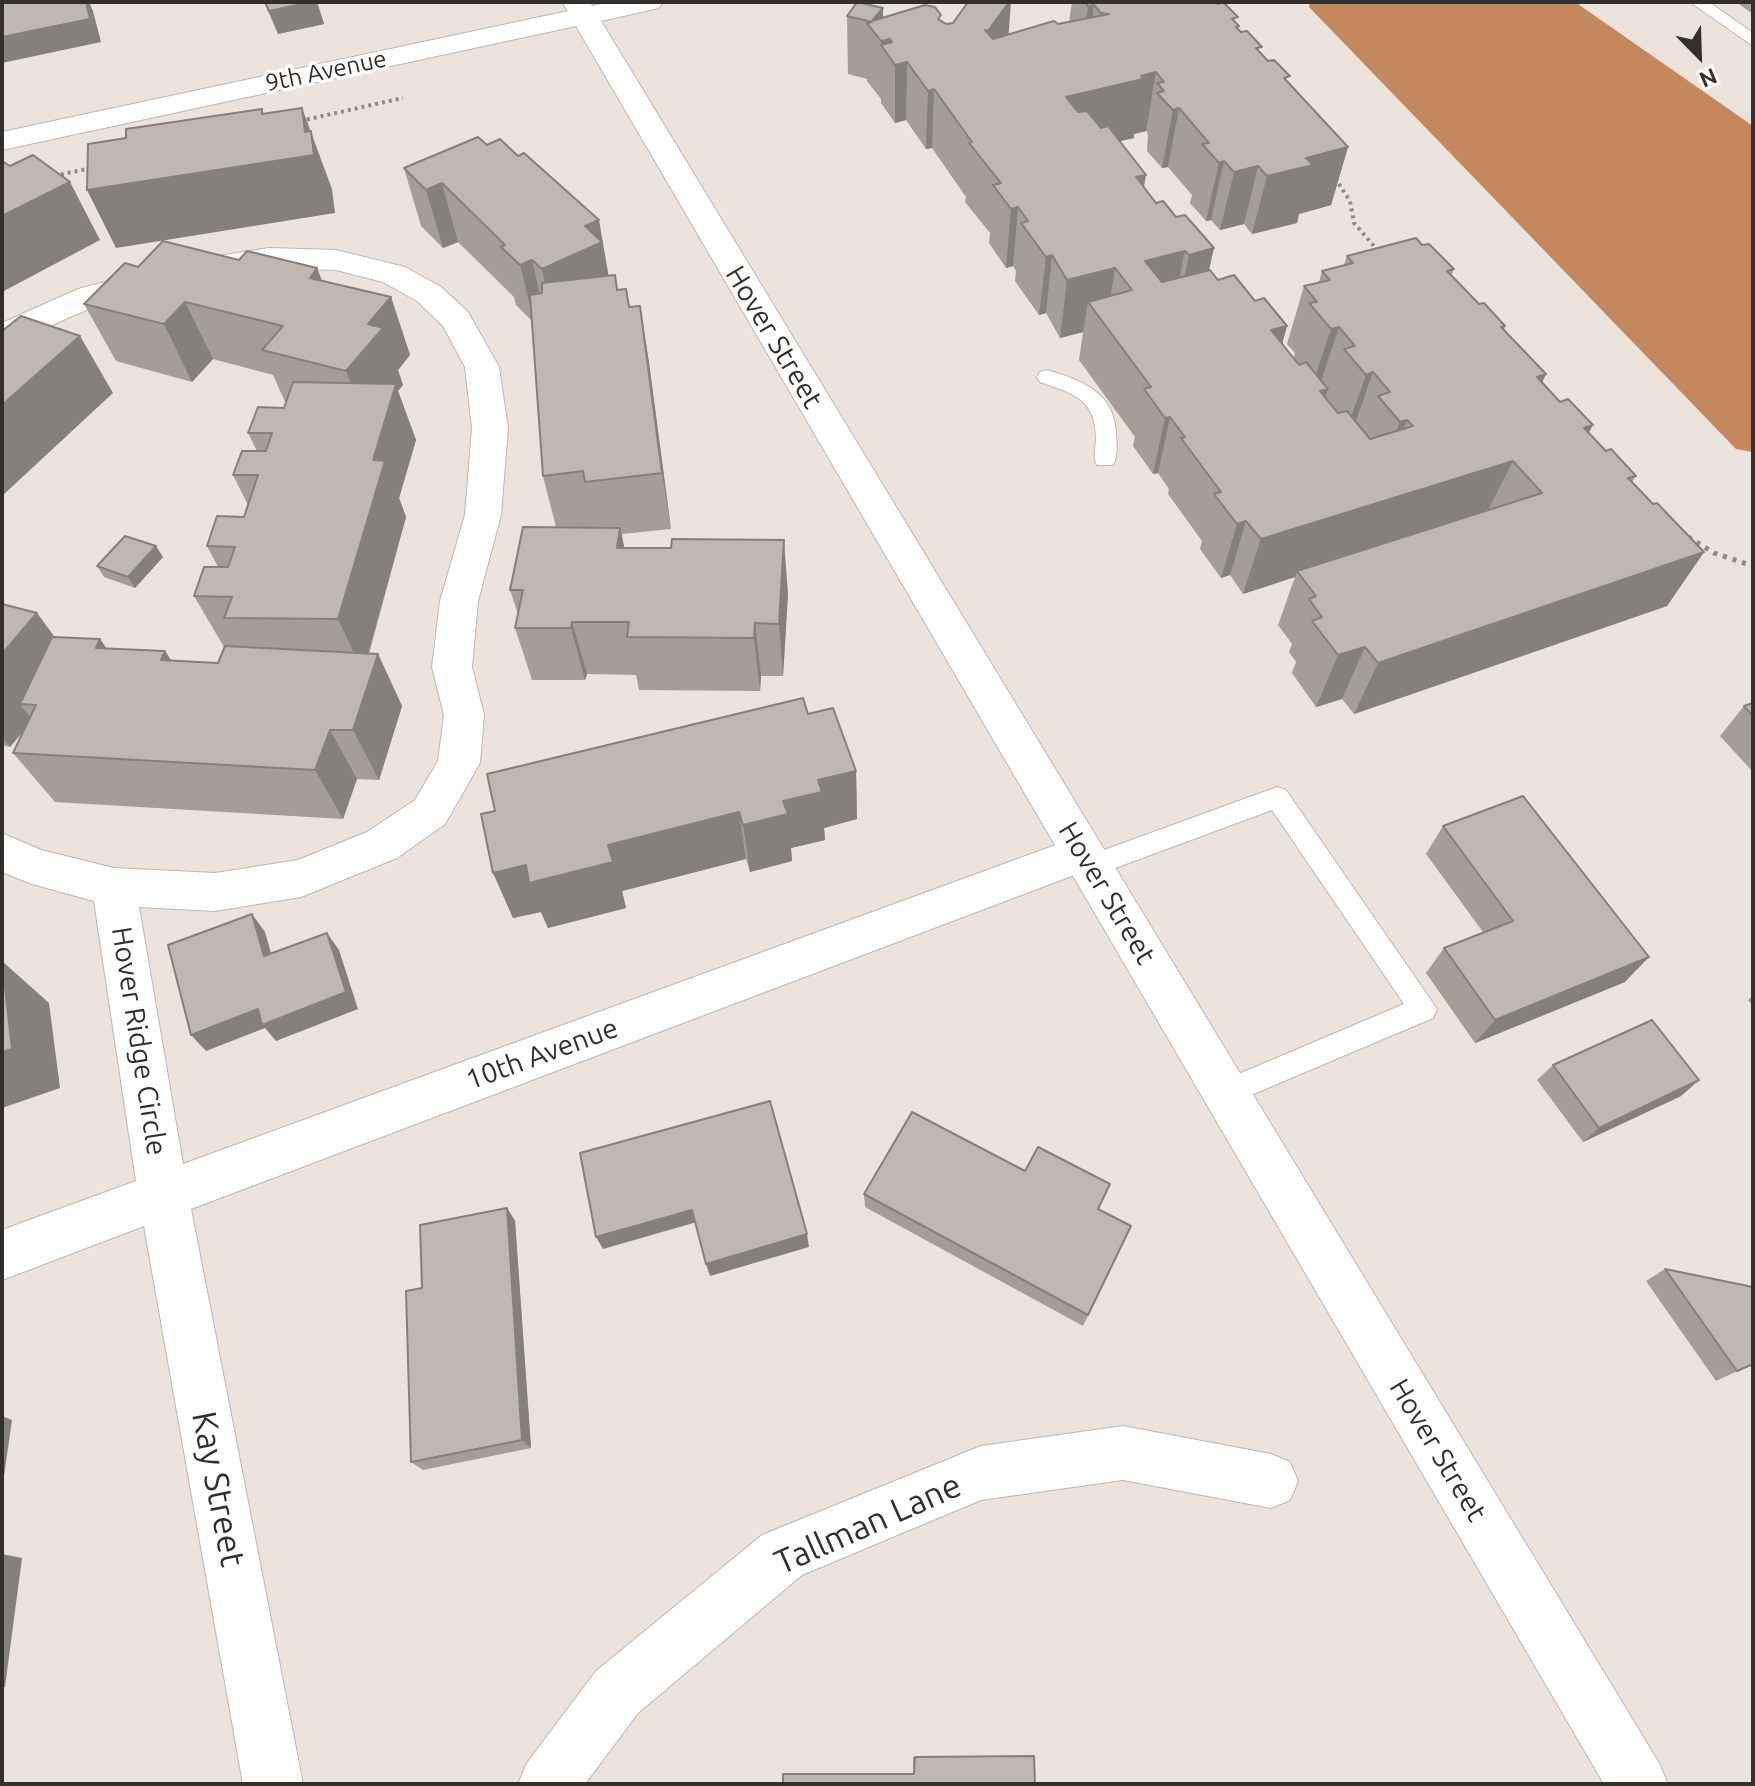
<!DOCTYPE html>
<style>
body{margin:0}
#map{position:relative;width:1755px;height:1786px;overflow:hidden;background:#ece3dc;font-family:Ubuntu,sans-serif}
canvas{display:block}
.frame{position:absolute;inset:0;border:4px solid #322f2c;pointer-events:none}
.north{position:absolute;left:1659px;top:16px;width:80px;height:80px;-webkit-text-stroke:6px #fff;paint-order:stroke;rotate:157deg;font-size:22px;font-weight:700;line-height:32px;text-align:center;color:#322f2c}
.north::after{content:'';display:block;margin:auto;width:28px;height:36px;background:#322f2c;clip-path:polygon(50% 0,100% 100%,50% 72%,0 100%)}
</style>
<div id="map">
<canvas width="1755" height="1786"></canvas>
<div class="frame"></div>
<div class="north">N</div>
</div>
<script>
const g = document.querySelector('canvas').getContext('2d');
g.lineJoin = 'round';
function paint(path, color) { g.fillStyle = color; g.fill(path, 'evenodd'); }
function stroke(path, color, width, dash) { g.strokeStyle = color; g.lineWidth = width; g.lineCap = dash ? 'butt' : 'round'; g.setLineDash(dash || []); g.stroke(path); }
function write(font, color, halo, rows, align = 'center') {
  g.font = font + ' Ubuntu,sans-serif'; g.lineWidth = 7; g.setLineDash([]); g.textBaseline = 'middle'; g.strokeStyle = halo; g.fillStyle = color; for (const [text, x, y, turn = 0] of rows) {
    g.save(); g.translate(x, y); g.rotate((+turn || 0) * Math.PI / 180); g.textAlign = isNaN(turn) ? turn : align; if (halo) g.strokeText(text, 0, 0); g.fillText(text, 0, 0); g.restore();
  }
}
paint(new Path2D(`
 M1310,2H1575L1753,126V452L1736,449L1309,7Z`), '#c3885b');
const lane = new Path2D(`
 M1690,2H1709L1753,33V46Z
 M1047,370C1082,380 1115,393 1116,434C1117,444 1118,456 1113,465H1097C1093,457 1095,450 1096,440C1096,399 1074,394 1040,382L1037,377L1040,372Z
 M1277,787L1286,790L1437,1009L1433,1018L1225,1106L1215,1102L1211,1093L1215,1084L1404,1004L1272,810L1091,877L1082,874L1078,866L1082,858Z`);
const street = new Path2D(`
 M269,248L336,250L405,267L441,287L468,312L499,367L508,428L501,515L478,601L472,667L484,715L480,763L445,824L397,858L301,897L215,911L139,907L183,1164L1083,835L1098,840L1105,853L1098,866L191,1209L303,1784H243L144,1226L2,1280V1230L136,1181L94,901L32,884L2,872V833L41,850L114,868L215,873L298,860L367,832L415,800L438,761L444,715L432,667L440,601L465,515L472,428L465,367L443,326L417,301L383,282L336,270L269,268L217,275L206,272L201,265L206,258Z
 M150,270L162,273L166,280L162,287L102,303L2,347V323L78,289Z
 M1123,1426L1271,1454L1290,1462L1298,1481L1290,1500L1271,1508L1123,1480L981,1500L802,1575L638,1713L585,1784H518L527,1763L596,1671L762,1535L981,1446Z`);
const secondary = new Path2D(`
 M562,2H590L592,6L610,2H663L659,8L601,21L1659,1763L1668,1784H1604L576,26L2,150V132L568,11Z`);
stroke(lane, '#bfb7b0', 2);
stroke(street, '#bfb7b0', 2);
stroke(secondary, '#bfb7b0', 2);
stroke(new Path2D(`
 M300,121L403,98
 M54,176L91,168
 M1335,178L1350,201L1354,223L1380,253`), '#918b86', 4, [3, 4]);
stroke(new Path2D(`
 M1688,537L1714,553L1753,566`), '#918b86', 5, [4, 6]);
paint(lane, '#fff');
paint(street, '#fff');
paint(secondary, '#fff');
paint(new Path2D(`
 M264,2H317L324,24L278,34Z
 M1072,2H1216L1239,26L1238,29L1348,147L1331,205L1299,214L1297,223L1252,234L1244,224L1220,230L1211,220L1206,221L1190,203L1192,195L1168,167L1162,168L1147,151L1148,134L1146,131L1134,134V138L1119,141L1144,187L1209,270L1218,280L1255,301L1287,326L1282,344L1293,358L1295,353L1287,344L1304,286L1319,282L1322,271L1344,265L1347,256L1422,245L1454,269L1451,276L1479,304L1505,326L1504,330L1546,374L1542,383L1606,451L1636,476L1632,482L1653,504L1704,552L1667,606L1354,714L1342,699L1316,707L1292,673L1296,662L1289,652L1292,644L1278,625L1295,577L1243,594L1230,575L1221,578L1200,549L1202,541L1168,494L1169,489L1158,473L1153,474L1133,446L1135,437L1079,360L1083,332L1060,338L1046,313L1039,315L1015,281L1016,271L1013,266L1006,268L989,243L990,233L965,202L966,197L932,148L926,149L906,120L895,123L881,103V99L867,81V79L848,74L847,16L941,21L946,24L953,23L1009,34L1069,22Z
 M1736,2H1753V14Z
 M478,137L609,276L618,290L626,289L630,307L640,306L649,363L671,529L622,534L624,548L788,594L783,676H761L760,691L639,690L636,675L587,674L585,680H532L515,628L518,614L510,590L556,527L543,476L532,321L516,305L514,297L458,242L443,248L421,226L404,168Z
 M239,260L317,268L322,281L391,297L410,355L398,370L403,385L398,391L416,440L399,498L406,517L369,654H378L402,706L379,780L357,779L343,819L55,802L13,753L24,731L10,747L2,745V604L37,613L54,637L100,639L106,648L165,651L171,660L218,663L224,647L194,596L218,567L207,546L244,517L248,505L233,475L257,451L248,433L284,408L286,404L273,375L213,359L192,382L116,361L84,304L138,267Z
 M163,557L135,588L104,577L97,566Z
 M1753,703V772L1720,736L1744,706Z
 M808,714L856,771L857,819L824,828L825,840L791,848L792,861L750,872L746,859L622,891L626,908L548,928L541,912L513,918L495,811Z
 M1443,826L1625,982L1475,1043L1426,973L1444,948L1483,932L1426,854Z
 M1753,996V1006L1748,1000Z
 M1553,1065L1699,1080L1681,1096L1583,1142L1537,1080Z
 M864,1194L1099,1210L1131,1226L1083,1326L865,1207Z
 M507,1208L515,1221L531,1448L423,1470L411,1462L422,1288Z
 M1665,1269L1753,1364L1716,1381L1646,1281Z
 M1034,1756L1035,1784L783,1774L913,1773V1757Z`), '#a59d97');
paint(new Path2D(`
 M86,2H89L93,11L101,42L2,63V37Z
 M311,2H317L324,24L278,34L269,11Z
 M1009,2H1011L1007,56L985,89L988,31Z
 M1094,5L1087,63L1081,64L1088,6Z
 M883,8V40L890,39V57L881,45V99V41L872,21Z
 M907,62L906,120L895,123V65Z
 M1156,72L1146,131L1134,134V138L1059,155L1066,97Z
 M934,89L932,148L926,149L928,91Z
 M302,108L332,189L335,213L116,248L87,190L262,114V109L281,160L305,132Z
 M1179,108L1168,167L1162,168L1173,110Z
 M1348,147L1331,205L1299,214L1297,223L1252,234L1267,176L1306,158Z
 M1224,161L1211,220L1206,221L1219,163Z
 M1258,166L1244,224L1220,230L1234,172Z
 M1146,175L1136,233V177Z
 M70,182L100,240L2,292V216Z
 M442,183L458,242L443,248L426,190Z
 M1018,207L1013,266L1006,268L1011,209Z
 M599,220L609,278L555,327L542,269L585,226Z
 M1214,248L1201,306L1177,313L1189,255Z
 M1185,251L1173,309L1145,261Z
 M1052,255L1046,313L1039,315L1046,257Z
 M532,260L545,318L534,323L520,265Z
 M317,268L339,326L310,278Z
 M1115,268L1106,326L1088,302L1083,332L1060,338L1067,280Z
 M391,297L410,355L398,370L403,385L398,391L416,440L399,498L406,517L363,672L338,619L373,460L368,428L346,371L368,324Z
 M185,302L213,359L192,382L164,324Z
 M640,306L649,363L671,529L662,473Z
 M1287,326L1271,384V330Z
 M1339,327L1320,384L1312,386L1331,329Z
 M80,336L113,393L2,496V405Z
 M1373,372L1353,429L1346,431L1366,375Z
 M1546,374L1519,431L1537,377Z
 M1328,389L1309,445L1320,391Z
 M1170,417L1158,473L1153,474L1165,418Z
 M1407,420L1385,476L1378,478L1400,422Z
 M1593,425L1563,481L1584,428Z
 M1513,461L1485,516L1297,571L1295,577L1243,594L1261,539Z
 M1246,521L1230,575L1221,578L1237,524Z
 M620,528L632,582L617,548Z
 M784,540L788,594L783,676L779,624Z
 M156,546L163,557L135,588L128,577Z
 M1704,552L1667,606L1354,714L1378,663Z
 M37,613L76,666L36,705L20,704L32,720L10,747L2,737V654Z
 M572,622L587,674L585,680L571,628Z
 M755,623L761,676L760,691L754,638Z
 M100,639L136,691L96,648Z
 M1365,647L1342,699L1316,707L1338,655Z
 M165,651L198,703L161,660Z
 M378,654L402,706L379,780L353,730Z
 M330,730L357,779L343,819L315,770Z
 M856,771L857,819L824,828L825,840L791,848L792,861L750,872L743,825L818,780Z
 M739,812L746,859L622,891L626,908L548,928L541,912L513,918L493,873Z
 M252,914L265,932L277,974L264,956Z
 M327,933L339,950L358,1009L276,1041L265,1028L206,1051L191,1035Z
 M1649,957L1625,982L1475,1043L1495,1020Z
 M2,961L49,1003L60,1088L2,1108Z
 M1699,1080L1681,1096L1583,1142L1599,1128Z
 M507,1208L515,1221L531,1448L522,1440Z
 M692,1210L697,1222L603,1249L596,1237Z
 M807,1234L809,1247L710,1276L706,1264Z
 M2,1416L12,1420L2,1490Z
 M2,1554L22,1558L5,1687H2Z`), '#86807b');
const building = new Path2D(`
 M2,2H86L90,19L2,37Z
 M265,2H311L269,11Z
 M857,2L883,8L872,21L925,5L935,7L941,15L938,19L946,24L953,23L968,2H1009L988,31L985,30L993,39L1054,21L1058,24L1109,14L1101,13L1094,5L1088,6L1085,2H1216L1218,4L1223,2L1238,17L1232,19L1239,26L1236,27L1241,32L1247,31L1262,47L1256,48L1268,61L1274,60L1290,76L1284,78L1348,147L1306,158L1313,165L1267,176L1258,166L1234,172L1224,161L1219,163L1202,144L1209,143L1179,108L1173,110L1157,93L1164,91L1157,83L1164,82L1156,72L1141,76L1143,79L1066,97L1078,112L1087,111L1101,128L1108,126L1146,175L1136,177L1156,203L1163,201L1176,217L1185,215L1214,248L1189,255L1185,251L1145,261L1162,282L1210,270L1218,280L1234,275L1255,301L1264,298L1287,326L1271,330L1299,365L1306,362L1328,389L1320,391L1338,413L1347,411L1370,439L1413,426L1407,420L1400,422L1378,396L1390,392L1373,372L1366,375L1344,349L1355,346L1339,327L1331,329L1309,303L1317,302L1304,286L1330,280L1322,271L1353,263L1347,256L1416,238L1422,245L1429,244L1454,269L1447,271L1479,304L1484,303L1505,326L1501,327L1546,374L1537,377L1560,402L1568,399L1593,425L1584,428L1606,451L1611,449L1636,476L1628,478L1653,504L1657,503L1704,552L1378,663L1365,647L1338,655L1312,621L1322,617L1309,599L1316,596L1297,571L1542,493L1513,461L1261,539L1246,521L1237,524L1214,494L1221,492L1181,438L1185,437L1170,417L1165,418L1144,389L1151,387L1088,302L1132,290L1115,268L1067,280L1052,255L1046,257L1021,223L1028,221L1018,207L1011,209L993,185L1001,183L969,143L972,142L934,89L928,91L907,62L895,65L881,45L892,42L890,39L881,41L867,23L872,22L847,16Z
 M302,108L305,132L311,131L314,155L87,190L88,144L126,138V129L262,109V114Z
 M478,137L487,145L500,139L518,156L524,153L599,220L585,226L602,242L542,269L532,260L520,265L501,247L505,245L442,183L426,190L404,168Z
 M33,155L70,182L2,216V161L10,166Z
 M163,241L239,260L247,251L317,268L310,278L391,297L368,324L383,328L346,371L262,350L283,326L185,302L164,324L84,304L125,263L138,267Z
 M615,275L617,290L626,289L629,307L640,306L662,473L585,482L583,471L543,476L530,295L542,293V283Z
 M21,316L80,336L2,405V331Z
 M293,382L396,384L373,460L385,461L338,619L224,618L232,597L194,596L204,567H228L235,547L207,546L217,516L244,517L258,475H233L242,451H266L272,433H248L258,407L284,408Z
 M523,527L620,528L617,548H671L672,539L784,540L779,624L755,623L754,638L627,637L629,622H572L571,628H515L523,590H510Z
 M125,536L156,546L128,577L97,566Z
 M2,604L37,613L2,654Z
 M52,637L100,639L96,648L165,651L161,660L218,663L225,646L378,654L353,730H330L315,770L13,753L36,705L20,704Z
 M803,698L808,714L833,708L856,771L818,780L822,792L783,801L788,814L743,825L739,812L608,845L613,862L529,883L526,865L493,873L481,814L495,811L487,774Z
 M1753,703V716L1744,706Z
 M1523,796L1649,957L1495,1020L1444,948L1513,921L1443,826Z
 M252,914L264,956L327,933L346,992L262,1025L258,1009L191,1035L168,945Z
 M2,961L12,1049L2,1052Z
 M1652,1020L1699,1080L1599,1128L1553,1065Z
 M770,1101L807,1234L706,1264L692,1210L596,1237L580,1153Z
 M912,1112L1025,1171L1038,1147L1110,1184L1098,1209L1131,1226L1088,1315L864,1194Z
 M507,1208L522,1440L411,1462L406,1291L422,1288L420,1225Z
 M1665,1269L1753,1287V1364L1737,1371Z
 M1034,1756L1035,1784H783V1774H914L915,1757Z`);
paint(building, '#c0b7b0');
stroke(building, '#86807b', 2);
write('24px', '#322f2c', '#fff', [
 ["9th Avenue",326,71,-12]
]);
write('28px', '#322f2c', '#fff', [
 ["Hover Street",774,337,59],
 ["Hover Street",1107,893,59],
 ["Hover Ridge Circle",139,1041,81],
 ["10th Avenue",542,1054,-20],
 ["Hover Street",1438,1450,59]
]);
write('34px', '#322f2c', '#fff', [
 ["Kay Street",218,1489,79],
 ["Tallman Lane",868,1524,-24]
]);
</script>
